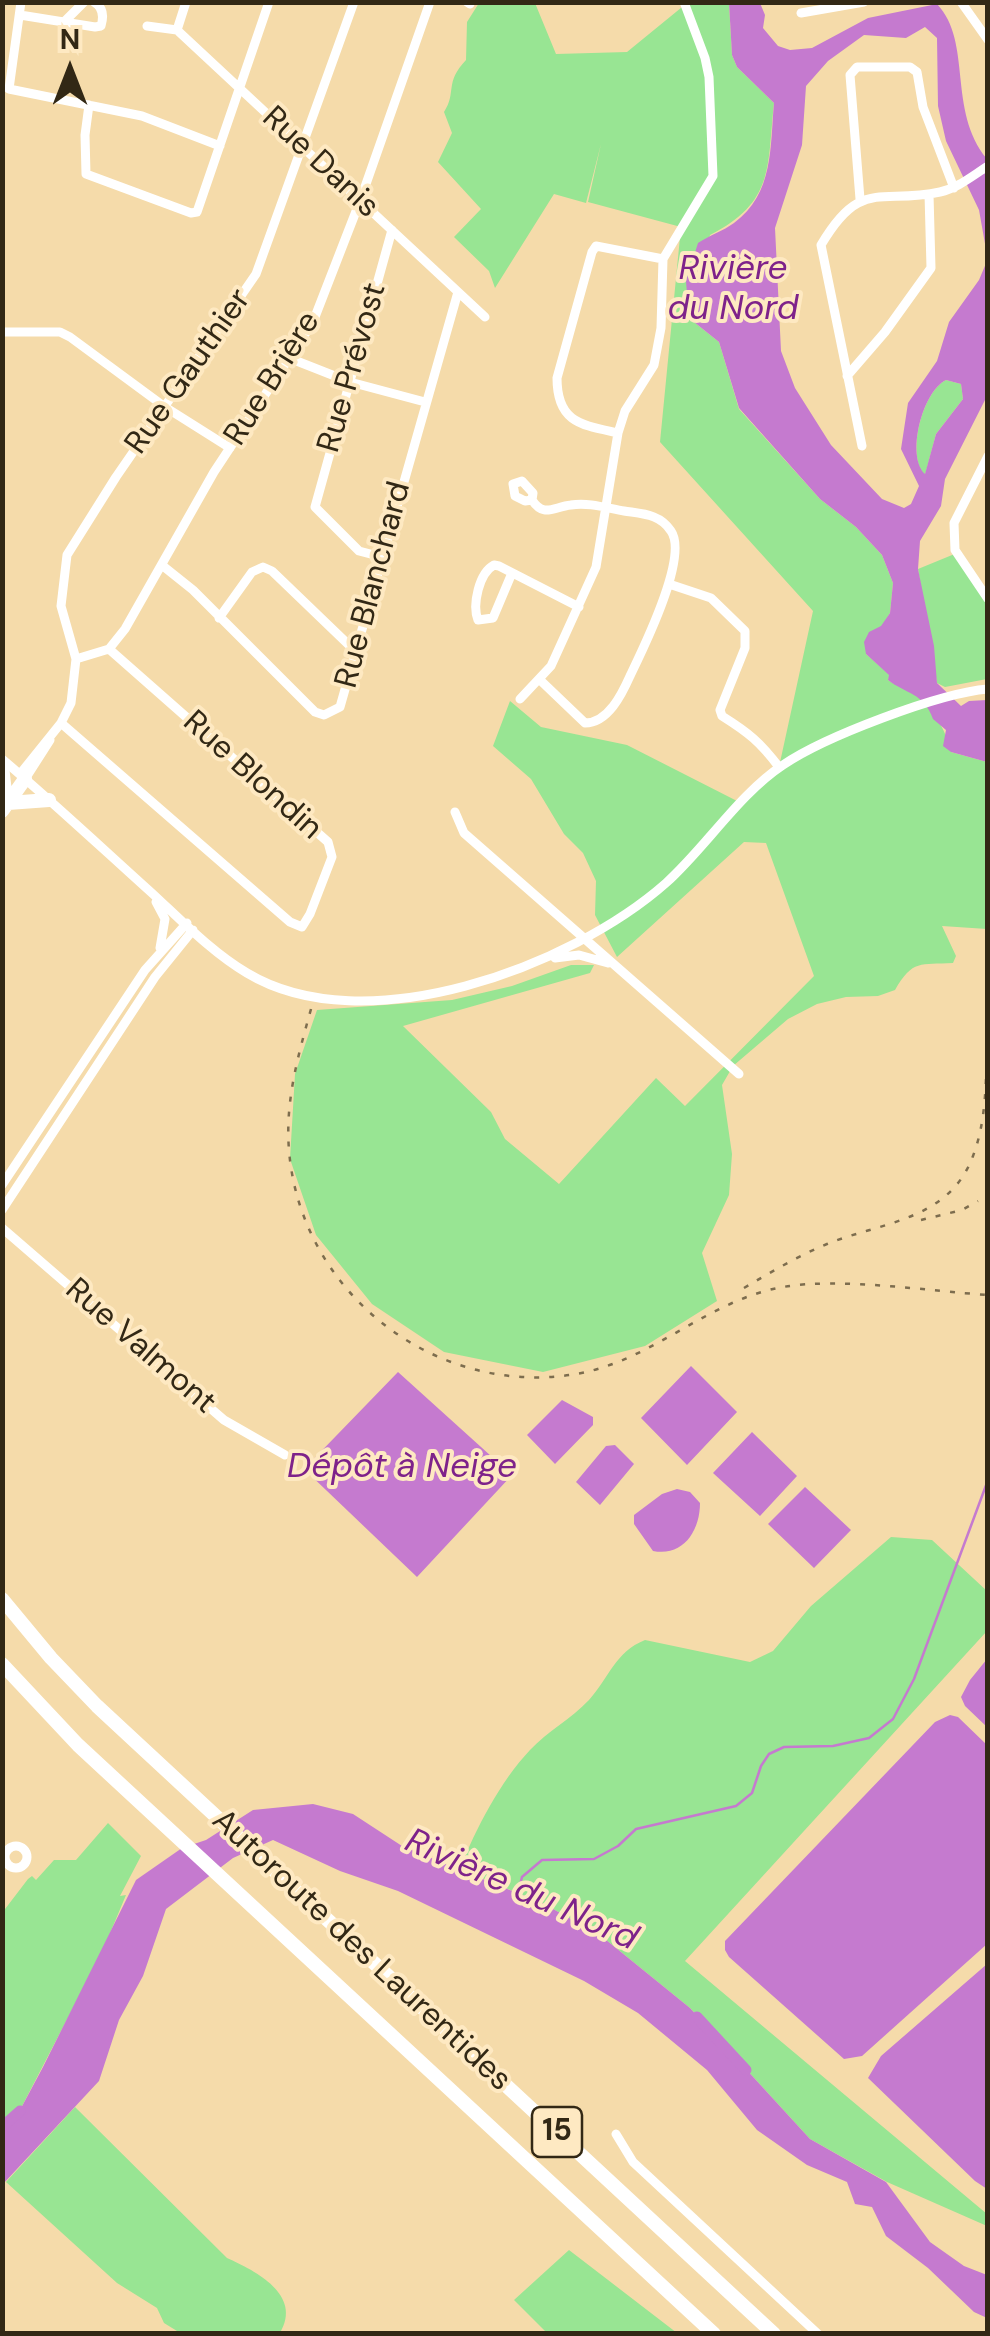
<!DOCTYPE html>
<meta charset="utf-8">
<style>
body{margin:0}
#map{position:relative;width:990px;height:2336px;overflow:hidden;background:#f5dbaa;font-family:"DM Sans",sans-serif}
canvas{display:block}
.frame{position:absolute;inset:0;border:5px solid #322815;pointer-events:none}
.north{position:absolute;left:20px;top:20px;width:100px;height:100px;-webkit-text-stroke:8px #fee9c2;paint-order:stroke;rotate:0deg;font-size:28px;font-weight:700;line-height:40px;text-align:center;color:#322815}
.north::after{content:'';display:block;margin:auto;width:35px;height:45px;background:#322815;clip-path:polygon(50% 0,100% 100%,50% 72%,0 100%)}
</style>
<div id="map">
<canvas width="990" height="2336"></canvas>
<div class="frame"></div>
<div class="north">N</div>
</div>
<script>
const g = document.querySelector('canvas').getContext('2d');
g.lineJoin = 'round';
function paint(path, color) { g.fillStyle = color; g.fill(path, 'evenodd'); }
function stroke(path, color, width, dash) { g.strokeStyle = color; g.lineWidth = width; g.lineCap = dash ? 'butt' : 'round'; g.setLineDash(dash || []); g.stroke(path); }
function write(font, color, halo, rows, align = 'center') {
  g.font = font + ' "DM Sans",sans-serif'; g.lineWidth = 8; g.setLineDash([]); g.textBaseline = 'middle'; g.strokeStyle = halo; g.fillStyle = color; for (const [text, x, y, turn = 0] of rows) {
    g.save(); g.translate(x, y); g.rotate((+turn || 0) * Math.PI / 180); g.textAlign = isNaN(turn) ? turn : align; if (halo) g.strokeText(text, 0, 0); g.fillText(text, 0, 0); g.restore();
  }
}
paint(new Path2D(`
 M479,3H535L556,54L627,52L687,3H729L732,55L737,67L774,103C767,167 775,202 710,235L689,318L719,342L739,409L820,499L856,527L882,555L893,583L890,613L866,654L890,675L888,680C896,686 903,686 910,690C931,702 946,730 951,752L987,762V929L942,926L956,956L953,963C920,965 913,959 895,990L878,996L846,997L817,1004L788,1019L733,1066L722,1085L732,1154L729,1195L702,1253L717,1301L645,1346L543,1372L444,1352L372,1304L316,1235L290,1159L295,1074L317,1010L452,1000L512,986L571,965H594L590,973L403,1026L491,1112L505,1139L559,1184L656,1078L685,1106L814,976L766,843L744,842L617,957L595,915L596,881L583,853L564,834L531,779L493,746L510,701L541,727L627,745L739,802L779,767L813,611L660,442L681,227L588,202L601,144L586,203L554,194L495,288L489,271L454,237L481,209L438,162L452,133L444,112C457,92 444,83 466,60L467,22Z
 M946,380L961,384L963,399L936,434L925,475C906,456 922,392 946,380Z
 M957,553L987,599V679L945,687L937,683L918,569Z
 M891,1537L932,1540L987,1591V1631L685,1961L987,2214V2226L887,2182L810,2139L690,2008L600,1935L544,1904L460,1869C476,1828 500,1782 530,1750C548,1731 571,1719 589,1700C609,1678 615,1652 645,1640L750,1662L773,1651L811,1606Z
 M108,1823L141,1856L120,1896L126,1895L103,1950L20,2110L3,2128L2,1913L28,1879L32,1876L36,1880L54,1860H76Z
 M75,2107L227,2258C256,2271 303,2295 280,2333L177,2331L164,2323L157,2308L117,2283L6,2182Z
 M569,2250L677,2333H547L514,2300Z`), '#98e593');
paint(new Path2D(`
 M729,3H760L765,15L763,28L778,46L790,50L812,48L868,18L937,4C973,42 947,110 987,159V255L979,210L946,141L938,106L937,38L925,27L906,38L864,35L828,61L806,86L802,145L775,228L781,351L795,388L831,445L882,499L904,508L911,504L919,486L901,449L908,403L937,361L949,322L979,280L987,261V396L945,479L941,506L920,541L918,569L934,646L937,683L961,706L969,701L987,700V762L951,752L943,746L946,730L933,719C924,693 906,694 888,680L889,675L866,654L864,642L869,632L881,626L890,613L893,583L882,555L856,527L820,499L739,408L719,342L689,318L686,281L698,243C710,235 723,231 734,223C774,194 770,146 774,103L737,67L732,55ZM946,380L961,384L963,399L936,434L925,474C906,456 922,392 946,380Z
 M691,1366L737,1412L687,1465L641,1418Z
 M398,1372L512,1475L417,1577L304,1469Z
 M562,1400L593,1417V1425L555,1464L527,1435Z
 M752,1432L797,1476L760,1516L713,1473Z
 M615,1445L634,1464L600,1505L576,1482L606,1446Z
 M805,1487L851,1530L814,1568L768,1524Z
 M677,1489L690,1492L700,1503C700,1531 683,1557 653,1551L634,1524V1515L662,1494Z
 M987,1659V1727L965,1706L961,1697L970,1680Z
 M950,1715L958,1717L987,1745V1944L862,2056L844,2059L729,1957L725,1950V1941L935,1722Z
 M313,1804L353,1814L402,1846L544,1904L600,1935L690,2008L810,2139L886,2182L930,2242L964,2266L987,2275V2318L974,2312L928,2268L886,2236L872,2207L855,2204L847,2182L807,2165L757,2130L707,2070L638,2013L584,1981L398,1891L340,1871L273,1840L233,1858L166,1909L143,1976L119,2020L99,2081L3,2184V2128L20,2110L43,2067L136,1880L182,1848L206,1840L253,1810Z
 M987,1964V2189L975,2181L868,2078L881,2056Z`), '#c57acf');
stroke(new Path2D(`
 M518,1893L522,1877L542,1860L594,1859L618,1846L636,1829L736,1806L752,1793L761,1766L769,1754L784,1747L833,1746L869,1738L893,1719L914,1679L988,1480`), '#c57acf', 2.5);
stroke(new Path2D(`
 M697,2017L746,2070
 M2,2127L20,2111`), '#c57acf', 11);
stroke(new Path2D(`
 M21,2L9,89L142,116L220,146
 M467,2L470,4
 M961,2L988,40
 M801,13L864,2
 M20,15L95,27L101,26C104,16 103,7 94,2
 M64,22L84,2
 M147,26L177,30L485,317
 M177,30L186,2
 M89,105L85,135L86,174L191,213L197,212L269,2
 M860,199L850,75L857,67H910L917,72L923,107L954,188
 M2,332H60L70,337L165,407L230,448
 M289,358L350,382L425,402
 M847,376L885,332L931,268L929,194
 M618,433C582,425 557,423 557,378L592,252L596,246L663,259
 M862,446L821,245C861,177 880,205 940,192C958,188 972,176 988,166
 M988,456L954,523L955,550L988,599
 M532,500L533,493L522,481L513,484L515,496L525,501L532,500C544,518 553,507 571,505C588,502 607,508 624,511C643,514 660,514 671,531C689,557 643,649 630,676C622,694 608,723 585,723L539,679
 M382,557L359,551L315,507L392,230
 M163,566L193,590L315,712L324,715L340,707L458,292
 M512,573L493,618L478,620C472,605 479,573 494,565L499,566L579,607
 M669,584L711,598L745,631V648L720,710L722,716C749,733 760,742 779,767
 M219,618L252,572L263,567L272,571L351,647L357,649
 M76,659L109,649L125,629L214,472L313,322L360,201L430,2
 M520,699L551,666L596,567L618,433L625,411L654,365L661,328L663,259L713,176L709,77L705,58L684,2
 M61,723L290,922L302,927L310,914L332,857L328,842L109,649
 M2,759C54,803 104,850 154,895C183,922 213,953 247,973C365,1044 571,967 666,883C706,847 739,794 783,765C824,737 939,693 988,689
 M20,774L61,723L71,703L76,659L61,606L67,555L116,477L256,274L354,2
 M25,779L50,740
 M455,812L464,833L739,1074
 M156,902L165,919L160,948
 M555,958L579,955L608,963
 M2,1185L145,970L187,923
 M2,1210L155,977L193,930
 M2,1228L224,1420L285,1455
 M5 1857a11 11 0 1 1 22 0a11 11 0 1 1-22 0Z
 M616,2134L633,2162L818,2334`), '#fff', 9);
stroke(new Path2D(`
 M2,766L5,792
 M8,803L49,800
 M2,811L25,779
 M2,1599L51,1658L97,1706L774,2334
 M2,1664L78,1745L714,2334`), '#fff', 14);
stroke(new Path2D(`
 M311,1009C298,1056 285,1101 289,1150C300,1292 435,1398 576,1374C653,1361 707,1300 783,1287C841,1277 928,1291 988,1295
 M921,1220L962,1210L978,1201
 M744,1288C771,1272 798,1256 827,1244C881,1222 949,1221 973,1156C990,1112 985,1057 988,1010`), '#7d6d4e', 2.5, [5, 10]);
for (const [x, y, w] of [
 [557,2132,50]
]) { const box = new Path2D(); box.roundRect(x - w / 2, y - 25, w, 50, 8); g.fillStyle = '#fee9c2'; g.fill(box); stroke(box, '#322815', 2.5); }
write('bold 30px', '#322815', null, [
 ["15",557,2132]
]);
write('32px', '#322815', '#fee9c2', [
 ["Rue Danis",320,163,43],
 ["Rue Prévost",353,368,-74],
 ["Rue Gauthier",189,372,-55],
 ["Rue Brière",273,379,-58],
 ["Rue Blanchard",374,585,-75],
 ["Rue Blondin",252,776,42],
 ["Rue Valmont",140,1347,41],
 ["Autoroute des Laurentides",361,1951,43]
]);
write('italic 35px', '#7e228a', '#fee9c2', [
 ["Rivière",733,270],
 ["du Nord",733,310],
 ["Dépôt à Neige",402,1468],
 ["Rivière du Nord",521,1891,24]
]);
</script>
